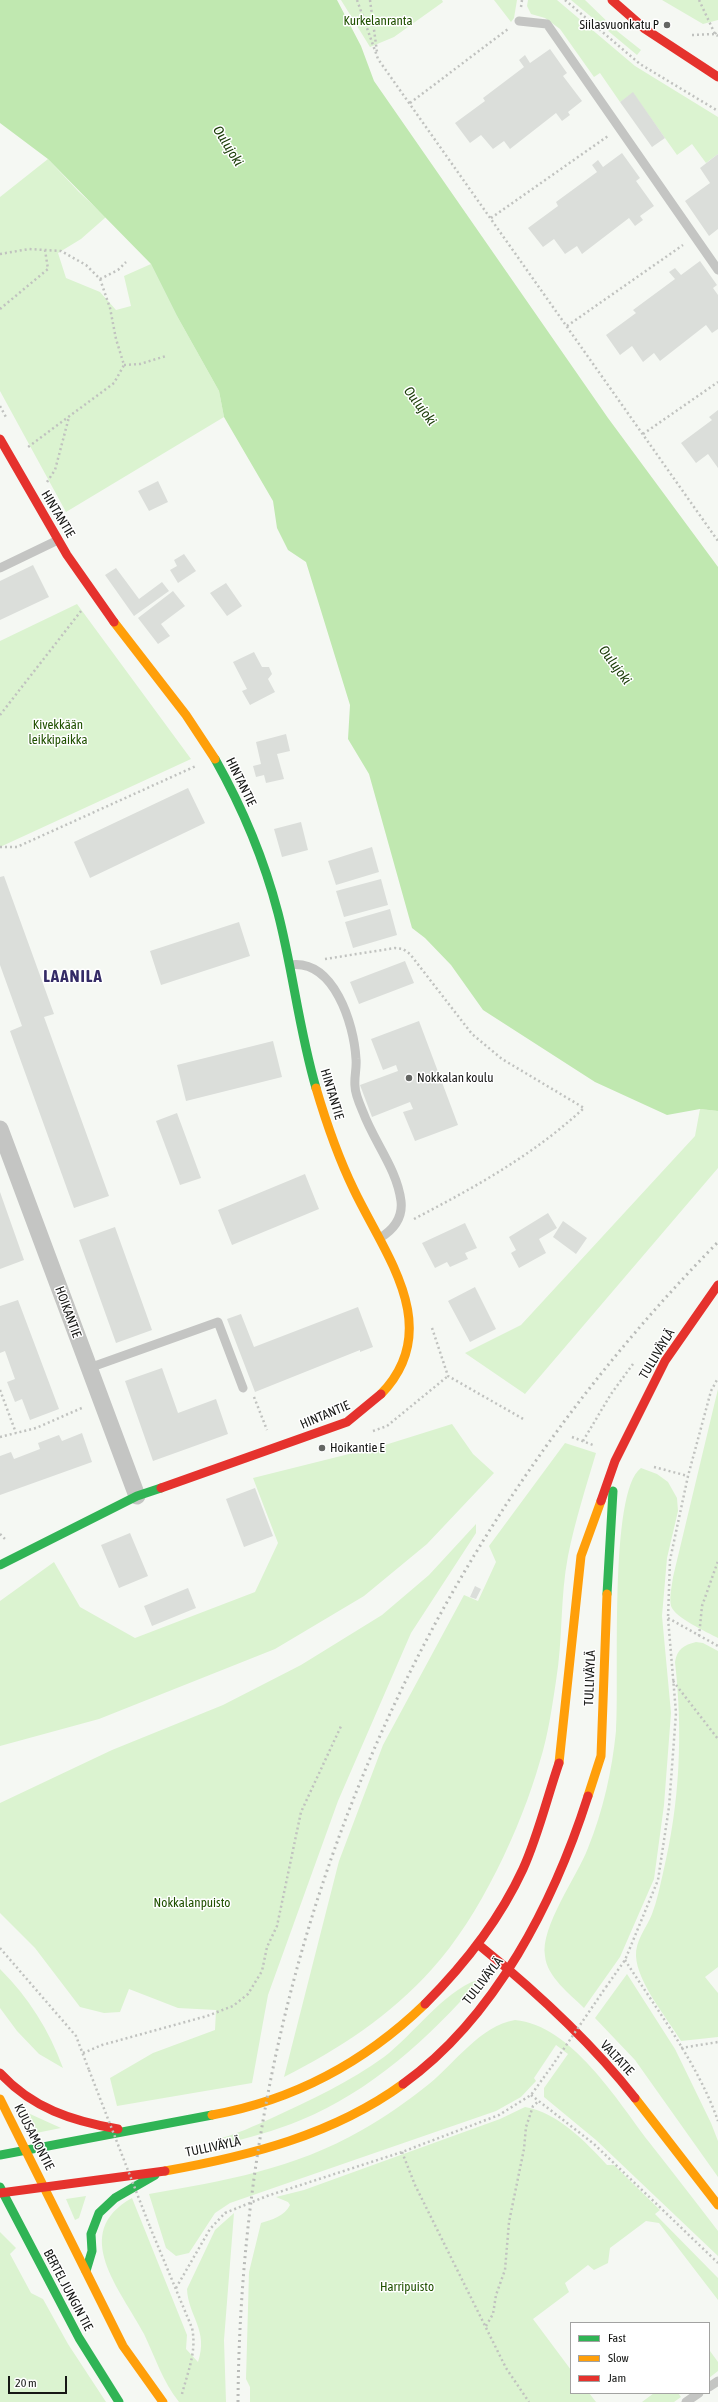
<!DOCTYPE html>
<meta charset="utf-8">
<style>
body{margin:0}
#map{position:relative;width:718px;height:2402px;overflow:hidden;background:#f5f8f3;font-family:"Asap Condensed",sans-serif}
canvas{display:block}
.legend{position:absolute;left:570px;top:2322px;width:140px;height:72px;box-sizing:border-box;background:#fff;border:1px solid #a2a2a1;margin:0;padding:5px 7px;list-style:none;font-size:12px;color:#161715}
.legend li{display:flex;align-items:center;gap:8px;height:20px}
.legend b{width:20px;border:1px solid #a2a2a1}
.scale{position:absolute;left:8px;top:2376px;width:59px;height:18px;box-sizing:border-box;border:2px solid #161715;border-top:0;padding-left:5px;font-size:12px;line-height:14px;white-space:nowrap;color:#161715;-webkit-text-stroke:3px #fff;paint-order:stroke}
</style>
<div id="map">
<canvas width="718" height="2402"></canvas>
<ul class="legend">
<li><b style="height:5px;background:#30b455"></b>Fast</li>
<li><b style="height:5px;background:#ff9f0a"></b>Slow</li>
<li><b style="height:5px;background:#e5322d"></b>Jam</li>
</ul>
<div class="scale">20 m</div>
</div>
<script>
const g = document.querySelector('canvas').getContext('2d');
g.lineJoin = 'round';
function paint(path, color) { g.fillStyle = color; g.fill(path, 'evenodd'); }
function stroke(path, color, width, dash) { g.strokeStyle = color; g.lineWidth = width; g.lineCap = dash ? 'butt' : 'round'; g.setLineDash(dash || []); g.stroke(path); }
function write(font, color, halo, rows, align = 'center') {
  g.font = font + ' "Asap Condensed",sans-serif'; g.lineWidth = 3; g.setLineDash([]); g.textBaseline = 'middle'; g.strokeStyle = halo; g.fillStyle = color; for (const [text, x, y, turn = 0] of rows) {
    g.save(); g.translate(x, y); g.rotate((+turn || 0) * Math.PI / 180); g.textAlign = isNaN(turn) ? turn : align; if (halo) g.strokeText(text, 0, 0); g.fillText(text, 0, 0); g.restore();
  }
}
paint(new Path2D(`
 M341,0H442L443,2L394,37L370,47Z
 M494,0H517L514,18L511,22Z
 M528,0H557L635,66L718,117V154L706,163L692,144L677,155L633,93L620,102L600,73L594,77L560,29L545,18L531,14L527,6Z
 M571,0H585L617,31L641,50L637,55Z
 M662,0H718V20L703,24Z
 M48,159L79,192L106,217L81,239L58,253L66,278L100,292L116,310L131,306L124,276L151,264L177,316L219,391L224,417L66,512L0,391V197Z
 M77,604L191,759L0,847V641Z
 M700,1109L718,1111V1168L525,1394L465,1353L521,1325L695,1136Z
 M718,1389V1638C707,1632 675,1618 671,1606C669,1597 672,1586 673,1577Z
 M452,1424L473,1454L494,1473L427,1544L364,1596L275,1649L99,1719L0,1746V1601L54,1562L80,1607L135,1638L255,1592L278,1543L253,1478L385,1445Z
 M565,1443L596,1453C586,1487 575,1521 568,1556C560,1597 563,1640 556,1681C552,1707 548,1736 540,1761C521,1828 479,1918 432,1969C390,2016 339,2049 284,2077L339,1861L383,1745L464,1595L478,1601L496,1562L489,1546Z
 M641,1468L657,1474L668,1482L677,1498L678,1511L667,1558L662,1616L671,1713L664,1805L654,1879L620,1957L584,2008C570,1994 547,1977 545,1956C540,1927 577,1877 588,1848C603,1811 612,1771 616,1731C620,1686 608,1491 641,1468Z
 M476,1524V1533L411,1633L338,1801L268,1995L252,2083L117,2106L110,2078L153,2053L215,2030L216,2010L178,2008L129,1989L120,2012L104,2013L80,2007L35,1948L0,1913V1803L112,1750L223,1705L301,1665L382,1615L429,1575Z
 M696,1642L703,1643L718,1651V1967L705,1977L718,1993V2037L681,2041C667,2018 637,1982 636,1956C635,1941 647,1927 652,1914C657,1901 660,1886 663,1873C680,1803 683,1733 675,1662C677,1649 684,1645 696,1642Z
 M0,1969C29,1998 49,2030 63,2068L39,2054L17,2031L0,2008Z
 M627,1974L675,2049L711,2123L718,2141V2177L635,2060L595,2018Z
 M477,1980L478,1982C430,2037 370,2092 301,2120C275,2131 247,2138 220,2145L218,2139C237,2134 254,2126 272,2118C310,2100 350,2082 384,2057C413,2035 443,1992 477,1980Z
 M515,2020C571,2025 617,2100 649,2142C672,2171 695,2201 718,2231V2256L596,2140L544,2097V2088L568,2054L556,2045L534,2078L536,2081L521,2097L496,2111L230,2203L215,2213L189,2253L176,2256L166,2248L149,2194C224,2181 294,2169 362,2130C385,2117 408,2101 429,2084C455,2063 480,2026 515,2020Z
 M525,2107C557,2112 586,2142 607,2165H614L660,2210L655,2214L718,2278V2300L659,2223L646,2221L610,2248L608,2263L594,2270L588,2265L565,2283L569,2292L533,2319L571,2370V2393H589L596,2402H250V2387L246,2379L249,2272L261,2223C271,2220 285,2216 290,2205L288,2202L276,2197L304,2190L500,2119Z
 M19,2109L61,2128L31,2134Z
 M86,2196L79,2218L75,2220L66,2199Z
 M132,2198L187,2335L186,2349L198,2362C209,2330 188,2316 187,2289L215,2230L234,2213L224,2340L226,2402H179C163,2382 155,2357 144,2334C121,2290 69,2233 132,2198Z
 M0,2232L16,2248L10,2254L31,2293L43,2299L68,2344L106,2402H0Z
 M710,2351L718,2362V2371L709,2378Z
 M654,2393H678L681,2397L674,2402H642Z`), '#dbf3d0');
paint(new Path2D(`
 M0,0H337L361,46L374,81L608,418L718,567V1111L700,1109L667,1115L595,1082L483,1010L451,965L425,938L412,928L369,774L348,739L350,705L306,562L288,550L277,528L273,501L224,417L219,391L177,316L151,264L48,159L0,123Z`), '#c0e8b0');
paint(new Path2D(`
 M550,49L567,73L563,76L582,101L568,112L570,115L562,121L556,113L510,149L504,141L493,149L481,135L470,143L455,123L485,101L483,98L524,67L519,60L525,55L530,63Z
 M633,92L665,138L652,147L620,102Z
 M622,153L640,178L636,181L654,206L640,216L643,220L635,226L629,218L582,254L577,246L565,254L554,239L543,247L528,228L558,206L556,202L597,172L592,165L598,160L603,167Z
 M718,154V229L709,236L685,201L710,183L700,168Z
 M700,261L717,285L713,288L718,295V329L712,333L706,325L660,361L654,353L643,362L632,346L620,355L606,335L636,313L633,310L675,279L669,272L675,268L681,275Z
 M718,410V468L708,454L696,463L681,443L712,420L709,417Z
 M158,481L168,502L149,511L138,491Z
 M184,554L196,571L178,583L170,570L177,566L174,560Z
 M33,565L49,597L0,620V581Z
 M116,568L139,599L162,582L169,591L134,616L105,575Z
 M226,583L242,606L227,616L210,593Z
 M173,591L185,606L161,624L170,636L158,644L138,618Z
 M254,652L262,667H269L272,674L268,679L275,692L250,705L242,691L247,689L233,662Z
 M286,734L290,751L277,754L284,779L266,783L264,775L256,777L253,766L261,764L256,742Z
 M188,788L205,823L90,878L74,842Z
 M301,822L308,850L282,857L274,829Z
 M372,847L379,872L336,885L328,861Z
 M4,876L54,1014L44,1017L109,1196L74,1208L10,1031L22,1026L0,965V877Z
 M381,879L388,905L344,917L336,891Z
 M390,909L397,935L353,948L345,922Z
 M239,922L250,956L161,985L150,951Z
 M405,961L414,983L359,1004L350,982Z
 M419,1021L458,1125L415,1141L403,1112L413,1109L410,1102L372,1117L360,1085L398,1071L396,1065L383,1070L371,1039Z
 M273,1041L282,1077L186,1101L177,1065Z
 M177,1113L201,1178L180,1185L156,1121Z
 M305,1174L319,1209L232,1245L218,1210Z
 M0,1192L24,1260L0,1269Z
 M548,1213L557,1228L539,1239L546,1253L519,1268L511,1253L516,1250L509,1237Z
 M563,1221L587,1238L576,1254L553,1237Z
 M465,1223L477,1248L465,1253L468,1259L450,1267L447,1262L435,1268L422,1243Z
 M115,1227L152,1330L116,1343L79,1240Z
 M475,1287L496,1329L470,1342L448,1301Z
 M18,1300L59,1409L30,1420L22,1399L15,1402L7,1382L15,1379L5,1351L0,1353V1306Z
 M358,1307L373,1347L360,1352V1350L255,1392L227,1319L241,1314L254,1347Z
 M162,1368L178,1413L216,1399L228,1434L153,1461L125,1381Z
 M82,1433L92,1462L0,1495V1456L11,1452L14,1459L40,1449L38,1443L59,1435L62,1441Z
 M255,1488L273,1536L244,1547L226,1499Z
 M130,1533L148,1576L119,1588L101,1545Z
 M475,1586L481,1589L476,1599L470,1597Z
 M188,1588L196,1608L152,1626L144,1606Z`), '#dbdeda');
stroke(new Path2D(`
 M357,0L378,59L718,541
 M370,0L377,52
 M565,0L640,64L718,111
 M699,0L715,34
 M521,7L522,0
 M715,34L718,30
 M692,35L715,34L718,36
 M410,103L508,29
 M491,218L608,136
 M0,254L29,249L61,251L86,265L100,279L110,308L116,339L124,365L114,383L28,447
 M100,279L118,270L126,262
 M0,309L48,269L45,250
 M567,326L683,245
 M124,365L140,364L166,356
 M0,406L7,419
 M643,434L718,382
 M47,482L55,470L69,417
 M0,715L81,611
 M0,847H17L196,766
 M325,959L395,948L403,949L410,954L472,1034L502,1059L584,1108C532,1156 475,1187 414,1219
 M432,1328L448,1376L525,1420
 M0,1390L16,1433
 M254,1397L267,1430
 M373,1431L387,1426L448,1376
 M0,1437L36,1428L84,1407
 M572,1437L593,1445
 M583,1441L611,1394L633,1364
 M654,1467L688,1476
 M0,1534L5,1539
 M668,1618L718,1646
 M699,1636L702,1606L718,1561
 M673,1681L718,1739
 M0,1948L76,2036L89,2070
 M625,1960C657,2010 698,2064 718,2121
 M606,1987L625,1960L658,1880L669,1807L676,1713L668,1618L670,1560L688,1476L711,1391L718,1378
 M681,2048L718,2042
 M83,2053L102,2045L207,2016L233,2006L248,1994L262,1971L267,1947L277,1926L301,1812L342,1724
 M531,2095L594,2144L718,2263
 M402,2152L415,2185L506,2368L529,2402
 M150,2227L192,2328C197,2351 188,2371 182,2394
 M176,2288L210,2229L225,2213L267,2196L402,2152L499,2115L531,2095L552,2066
 M486,2326L493,2314L496,2295L505,2270L509,2222L524,2149L526,2127L533,2106L539,2101`), '#c0c2bf', 2.5, [2, 3]);
stroke(new Path2D(`
 M519,21L547,24L718,270
 M0,568L58,540
 M290,965C334,959 354,1024 356,1059C357,1068 354,1077 355,1086C355,1094 360,1105 363,1112C374,1142 397,1169 401,1201C403,1218 393,1230 380,1238
 M89,1368L218,1322L243,1388
 M709,2387L718,2381
 M686,2402L699,2393`), '#c4c5c3', 9);
stroke(new Path2D(`
 M0,1129L137,1496`), '#c4c5c3', 17);
stroke(new Path2D(`
 M215,759C242,807 264,859 278,913C293,971 299,1030 316,1088
 M0,1565L137,1496L161,1488
 M607,1594L613,1491
 M0,2155L212,2115
 M0,2187L79,2338L119,2402
 M86,2271L92,2251L91,2234L99,2213L115,2198L155,2175`), '#30b455', 9);
stroke(new Path2D(`
 M114,622L186,715L215,759
 M316,1088C326,1122 338,1157 354,1190C385,1255 445,1328 381,1394
 M559,1763L581,1556L601,1501
 M588,1796L601,1756L607,1594
 M635,2098L718,2205
 M0,2099L123,2346L163,2402
 M212,2115C295,2100 364,2063 425,2004
 M165,2171C249,2156 333,2135 403,2084`), '#ff9f0a', 9);
stroke(new Path2D(`
 M612,0L645,29L718,77
 M0,439L67,555L114,622
 M161,1488L347,1422L381,1394
 M601,1501L615,1461L665,1361L718,1285
 M479,1945C533,1989 592,2043 635,2098
 M425,2004C465,1964 499,1921 523,1869C538,1836 547,1798 559,1763
 M0,2073C32,2108 72,2121 118,2129
 M403,2084C496,2017 554,1902 588,1796
 M0,2193L165,2171`), '#e5322d', 9);
stroke(new Path2D(`
 M238,2402C241,1961 409,1557 718,1242`), '#b9bbb8', 3, [2, 4]);
stroke(new Path2D(`
 M552,2066L606,1987
 M89,2070L150,2227`), '#c0c2bf', 2.5, [2, 3]);
for (const [x, y, r, color] of [
 [667,25,4,"#646663"],
 [409,1078,4,"#646663"],
 [322,1448,4,"#646663"]
]) { const dot = new Path2D(); dot.arc(x, y, r, 0, 2 * Math.PI); g.fillStyle = color; g.fill(dot); stroke(dot, '#fff', 1.5); }
write('13px', '#205100', '#fff', [
 ["Kurkelanranta",378,21],
 ["Kivekkään",58,725],
 ["leikkipaikka",58,740],
 ["Nokkalanpuisto",192,1903],
 ["Harripuisto",407,2287]
]);
write('13px', '#161715', '#fff', [
 ["Siilasvuonkatu P",659,25,"right"],
 ["Nokkalan koulu",417,1078],
 ["Hoikantie E",330,1448]
], 'left');
write('13px', '#161715', '#fff', [
 ["HINTANTIE",58,514,59],
 ["HINTANTIE",241,782,64],
 ["HINTANTIE",332,1094,73],
 ["HOIKANTIE",68,1312,70],
 ["TULLIVÄYLÄ",657,1354,-59],
 ["HINTANTIE",325,1415,-23],
 ["TULLIVÄYLÄ",590,1678,-88],
 ["TULLIVÄYLÄ",483,1981,-52],
 ["VALTATIE",617,2058,47],
 ["KUUSAMONTIE",34,2137,63],
 ["TULLIVÄYLÄ",213,2147,-12],
 ["BERTEL JUNGIN TIE",68,2290,62]
]);
write('italic 14px', '#183b05', '#fff', [
 ["Oulujoki",228,146,58],
 ["Oulujoki",420,406,53],
 ["Oulujoki",615,665,53]
]);
g.letterSpacing = '1px';
write('bold 17px', '#342b66', '#fff', [
 ["LAANILA",73,977]
]);
g.letterSpacing = '0px';
</script>
